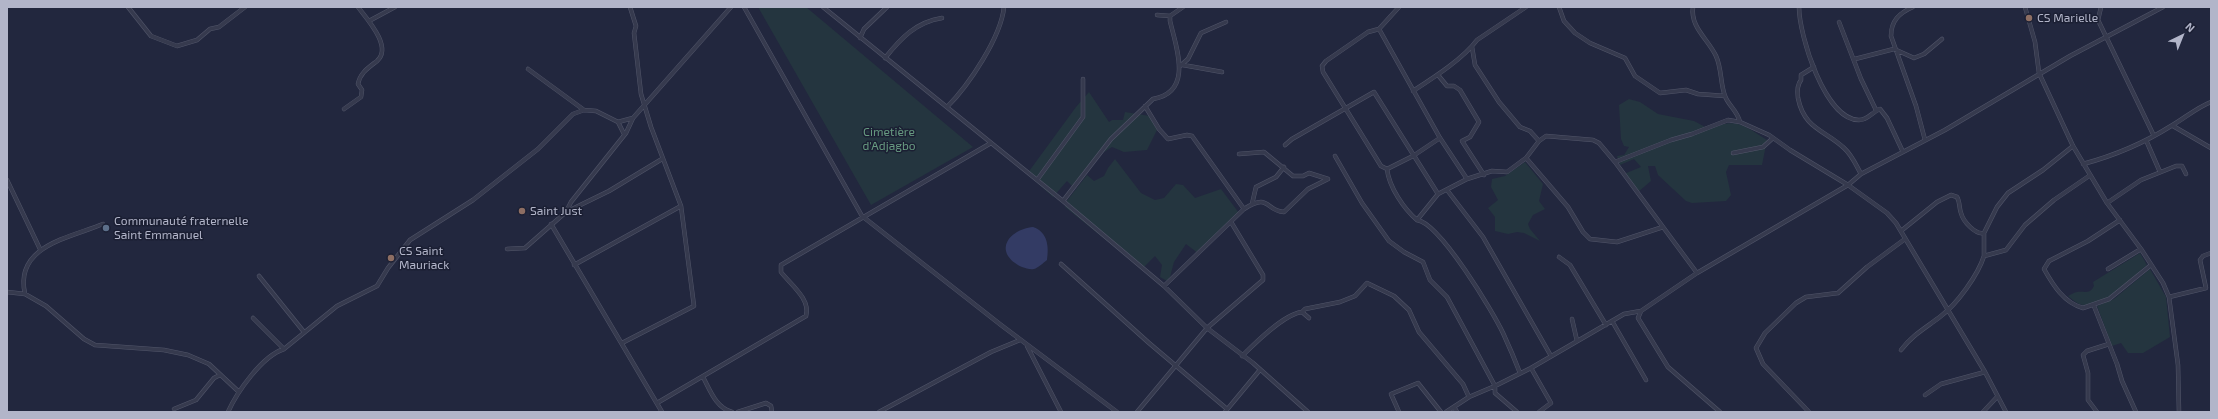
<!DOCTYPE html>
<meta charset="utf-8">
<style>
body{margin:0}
#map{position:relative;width:2218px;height:419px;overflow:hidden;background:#22273e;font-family:"Exo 2",sans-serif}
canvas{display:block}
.frame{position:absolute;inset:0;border:8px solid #b2b5c9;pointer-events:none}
.north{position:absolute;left:2162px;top:16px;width:40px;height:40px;-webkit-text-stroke:3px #1b1f33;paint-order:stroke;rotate:43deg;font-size:11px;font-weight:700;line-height:16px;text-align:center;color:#b2b5c9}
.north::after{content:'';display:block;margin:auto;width:14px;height:18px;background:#b2b5c9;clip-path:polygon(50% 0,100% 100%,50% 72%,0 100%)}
</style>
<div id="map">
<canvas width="2218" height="419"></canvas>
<div class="frame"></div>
<div class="north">N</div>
</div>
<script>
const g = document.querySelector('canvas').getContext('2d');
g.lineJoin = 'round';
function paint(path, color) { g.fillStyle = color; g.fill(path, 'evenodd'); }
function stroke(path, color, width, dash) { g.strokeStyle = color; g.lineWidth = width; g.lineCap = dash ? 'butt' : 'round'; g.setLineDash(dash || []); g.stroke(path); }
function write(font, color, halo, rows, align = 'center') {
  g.font = font + ' "Exo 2",sans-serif'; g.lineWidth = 3; g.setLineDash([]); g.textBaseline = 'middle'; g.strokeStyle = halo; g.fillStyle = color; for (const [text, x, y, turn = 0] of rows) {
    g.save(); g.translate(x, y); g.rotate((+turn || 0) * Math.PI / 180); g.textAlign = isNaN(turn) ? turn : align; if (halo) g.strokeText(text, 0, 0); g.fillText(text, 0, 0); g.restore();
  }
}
paint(new Path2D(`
 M758,7H806L973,147L871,205Z
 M1089,92L1109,122L1112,120H1123L1125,112L1150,116L1157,130L1147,150L1124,152L1112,147L1098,156L1073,187L1067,181L1053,197L1027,174L1076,107Z
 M1629,99L1640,102L1658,114L1694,121L1709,129C1737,117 1743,125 1767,140L1762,165H1729L1726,172L1731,195L1726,201L1692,203L1686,201L1658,175L1655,166H1648L1651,181L1638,192L1624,174L1641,167L1634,159L1620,165L1617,156L1624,155L1629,147L1624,146L1621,139L1619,105Z
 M1115,159L1141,193L1155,200L1164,198L1176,184L1183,185L1195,198L1221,189L1239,213L1199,254L1186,244L1174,262L1170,277L1167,281L1160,277L1162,265L1155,256L1142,269L1065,207L1066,202L1087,175L1094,181L1104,176L1108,168Z
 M1525,162L1543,184L1539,201L1545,209L1533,215L1528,224L1530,229L1540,241L1524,233L1517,232L1508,234L1495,231V217L1488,208L1498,200L1491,187L1492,179L1505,176Z
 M2140,253L2147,265C2130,279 2109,305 2084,305C2078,305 2073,300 2068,296C2070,295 2075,292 2077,292C2085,291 2089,295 2094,286L2093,282Z
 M2150,269L2166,297L2170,337L2143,353H2128L2121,343L2112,346L2097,306L2114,299Z`), '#24353f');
paint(new Path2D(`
 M1033,227C1048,232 1049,247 1047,260C1043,263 1038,268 1034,269C1030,270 1026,268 1022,267C993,253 1007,230 1033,227Z`), '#333b64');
const street = new Path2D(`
 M128,7L151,36L177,46L197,40L210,29L219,27L245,7
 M744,7L862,216L1001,325L1117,412
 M823,7L1063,201L1164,286L1207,328L1253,363L1308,412
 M1399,7L1379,29L1368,32L1326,61L1322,66L1323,72L1381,166L1387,169L1413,156L1440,138
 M1559,7L1564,21L1575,33L1590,43L1625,58L1635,76L1660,93L1686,90L1698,94L1725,96
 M1693,7C1690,27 1708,39 1716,56C1722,69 1720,83 1725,96C1728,105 1737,110 1740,122
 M1799,7C1799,35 1825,120 1859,120C1868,120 1872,112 1880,109L1887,118L1903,152
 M1913,7C1899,13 1891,21 1891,36L1916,106L1925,140
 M2025,7L2035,42L2039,73L2073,146L2107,203L2141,249L2163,283L2169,297L2178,365L2179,412
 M2101,7L2098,20L2154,136
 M1157,15L1170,16
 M369,21L395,7
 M1839,22L1861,79L1876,110
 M1379,29L1440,138L1467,179
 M860,38L864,29L887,7
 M1472,47L1475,65L1499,102L1520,127L1530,131L1539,141
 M885,58C901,38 916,22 942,18
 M1855,59L1894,49L1914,58L1924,54L1942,39
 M1183,65L1222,72
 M1180,66L1188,59L1201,33L1226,22
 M1814,67L1801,75V80C1797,85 1797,91 1798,98C1804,129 1825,130 1844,148C1852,155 1856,165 1861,174
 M528,69L584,110L596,111L618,122L624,134
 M1438,75L1447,86H1454L1460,90L1479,122L1470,137L1462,141L1484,175
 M1413,91C1433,78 1463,59 1477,40L1526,7
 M1145,106L1159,129L1168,139L1187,135L1192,136L1244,209L1164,286
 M947,107C969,85 1001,37 1004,7
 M344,109L361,97L362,90L358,84C360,73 368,68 377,61C393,47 367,19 358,7
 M618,122L633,118
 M2173,126L2211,148
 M2146,140L2160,172
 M1285,145L1292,139L1374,92L1438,194L1467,179L1492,171L1507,172L1526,158L1539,141L1546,136L1593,140L1599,143L1615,162L1697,273
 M1733,153L1763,147L1773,138
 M1239,154L1264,152L1293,176H1303L1309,173L1328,179
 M1335,156L1362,203L1389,241L1404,252L1423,262L1430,280L1447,297L1495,386V393L1517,412
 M1526,158L1568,207L1583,232L1590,239L1617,242L1663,227
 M1615,162L1671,140L1692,134L1728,120L1740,122L1769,135L1790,150L1848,185L1887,213L1896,223L1985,372L2006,412
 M2083,164C2113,156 2144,143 2171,126C2185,118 2196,108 2211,102
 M1387,169C1389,187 1404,209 1417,220
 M7,180L40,249
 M1037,180L1083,117V79
 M1447,190L1483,237L1551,356
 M1438,194L1417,220C1440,223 1493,312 1503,333C1509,346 1515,360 1520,373
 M1063,201L1111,139L1153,99C1194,92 1176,47 1170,21V16L1183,7
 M2107,203L2141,180L2176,166H2182L2186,174
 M1252,204L1256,187L1276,177L1284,167
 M1244,209C1270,192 1265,211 1284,212L1308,189L1328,179
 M566,212L571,202L626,133L633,118L731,7
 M2120,220L2088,241L2049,261L2044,269C2053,285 2064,303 2083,308L2109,299L2151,265
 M551,224L662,412
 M1901,231L1937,202L1951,195L1957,197C1960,202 1959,208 1961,213C1963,221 1975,235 1984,233
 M507,249L525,248L566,212L609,191L662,159
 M1984,256V233L1997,207L2008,193L2043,170L2073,146
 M1559,257L1570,265L1606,325
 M1061,264L1149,343L1227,409
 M574,265L681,206
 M2108,269L2141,249
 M259,276L304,332
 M7,292L25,294L46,306L84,339L95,345L164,350L188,355L209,364L239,392
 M25,294C14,246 69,238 103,224
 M2169,297L2206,288L2200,260L2203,256L2211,253
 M2094,306L2117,364L2122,381L2136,412
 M1641,311L1638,318L1668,367L1720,412
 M1302,312L1305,309L1340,302L1355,296L1367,283L1394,296L1409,310L1419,332L1463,384L1469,397
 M253,318L284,349
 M1572,319L1577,341
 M1612,321L1646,380
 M622,343L694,306L681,206L651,127L641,94L634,33L636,26L630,7
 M1027,346L1061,412
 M1901,350C1912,335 1927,327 1941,316C1957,304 1978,275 1984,256L2006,250L2025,225L2054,200L2089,176
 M1242,356C1255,343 1284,314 1302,312L1309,318
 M1531,368L1551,403L1539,412
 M703,377C710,390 716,408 732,412
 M1925,395L1941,384L1985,372
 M657,403L806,316C811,299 790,284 781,272V265L991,143
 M1454,407L1457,412
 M174,409L196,400L214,378L220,375
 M228,412C237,392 262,356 284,349L337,306L377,286L388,268L410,240L473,200L538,149L573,114L584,110
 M738,412L766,403L771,406L772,412
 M879,412L991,352L1020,340
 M1137,412L1207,328L1263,280V275L1231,222
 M1225,412L1259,371
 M1399,412L1391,394L1418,383L1441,412
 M1446,412L1469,397L1495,386L1531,368L1624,314L1641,311L1697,273L1848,185L1861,174L1945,130L2070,56L2163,7
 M1809,412L1763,364L1756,348L1765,333L1796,303L1806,297L1838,293L1867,267L1905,239
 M1983,412L1997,397
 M2097,412L2088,400V373L2083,355L2087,351L2109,344`);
stroke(street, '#515569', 4.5);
stroke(street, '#363a4e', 3.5);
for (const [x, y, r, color] of [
 [2029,18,4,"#8d6e63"],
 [522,211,4,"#8d6e63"],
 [106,228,4,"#5c6f8a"],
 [391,258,4,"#8d6e63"]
]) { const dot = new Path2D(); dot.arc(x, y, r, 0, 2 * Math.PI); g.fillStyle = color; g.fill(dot); stroke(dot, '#1b1f33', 1.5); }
write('12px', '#b2b5c9', '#1b1f33', [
 ["CS Marielle",2037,18],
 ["Saint Just",530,211],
 ["Communauté fraternelle",114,221],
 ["Saint Emmanuel",114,235],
 ["CS Saint",399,251],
 ["Mauriack",399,265]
], 'left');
write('12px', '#679b80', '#1b1f33', [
 ["Cimetière",889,132],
 ["d'Adjagbo",889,146]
]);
</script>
